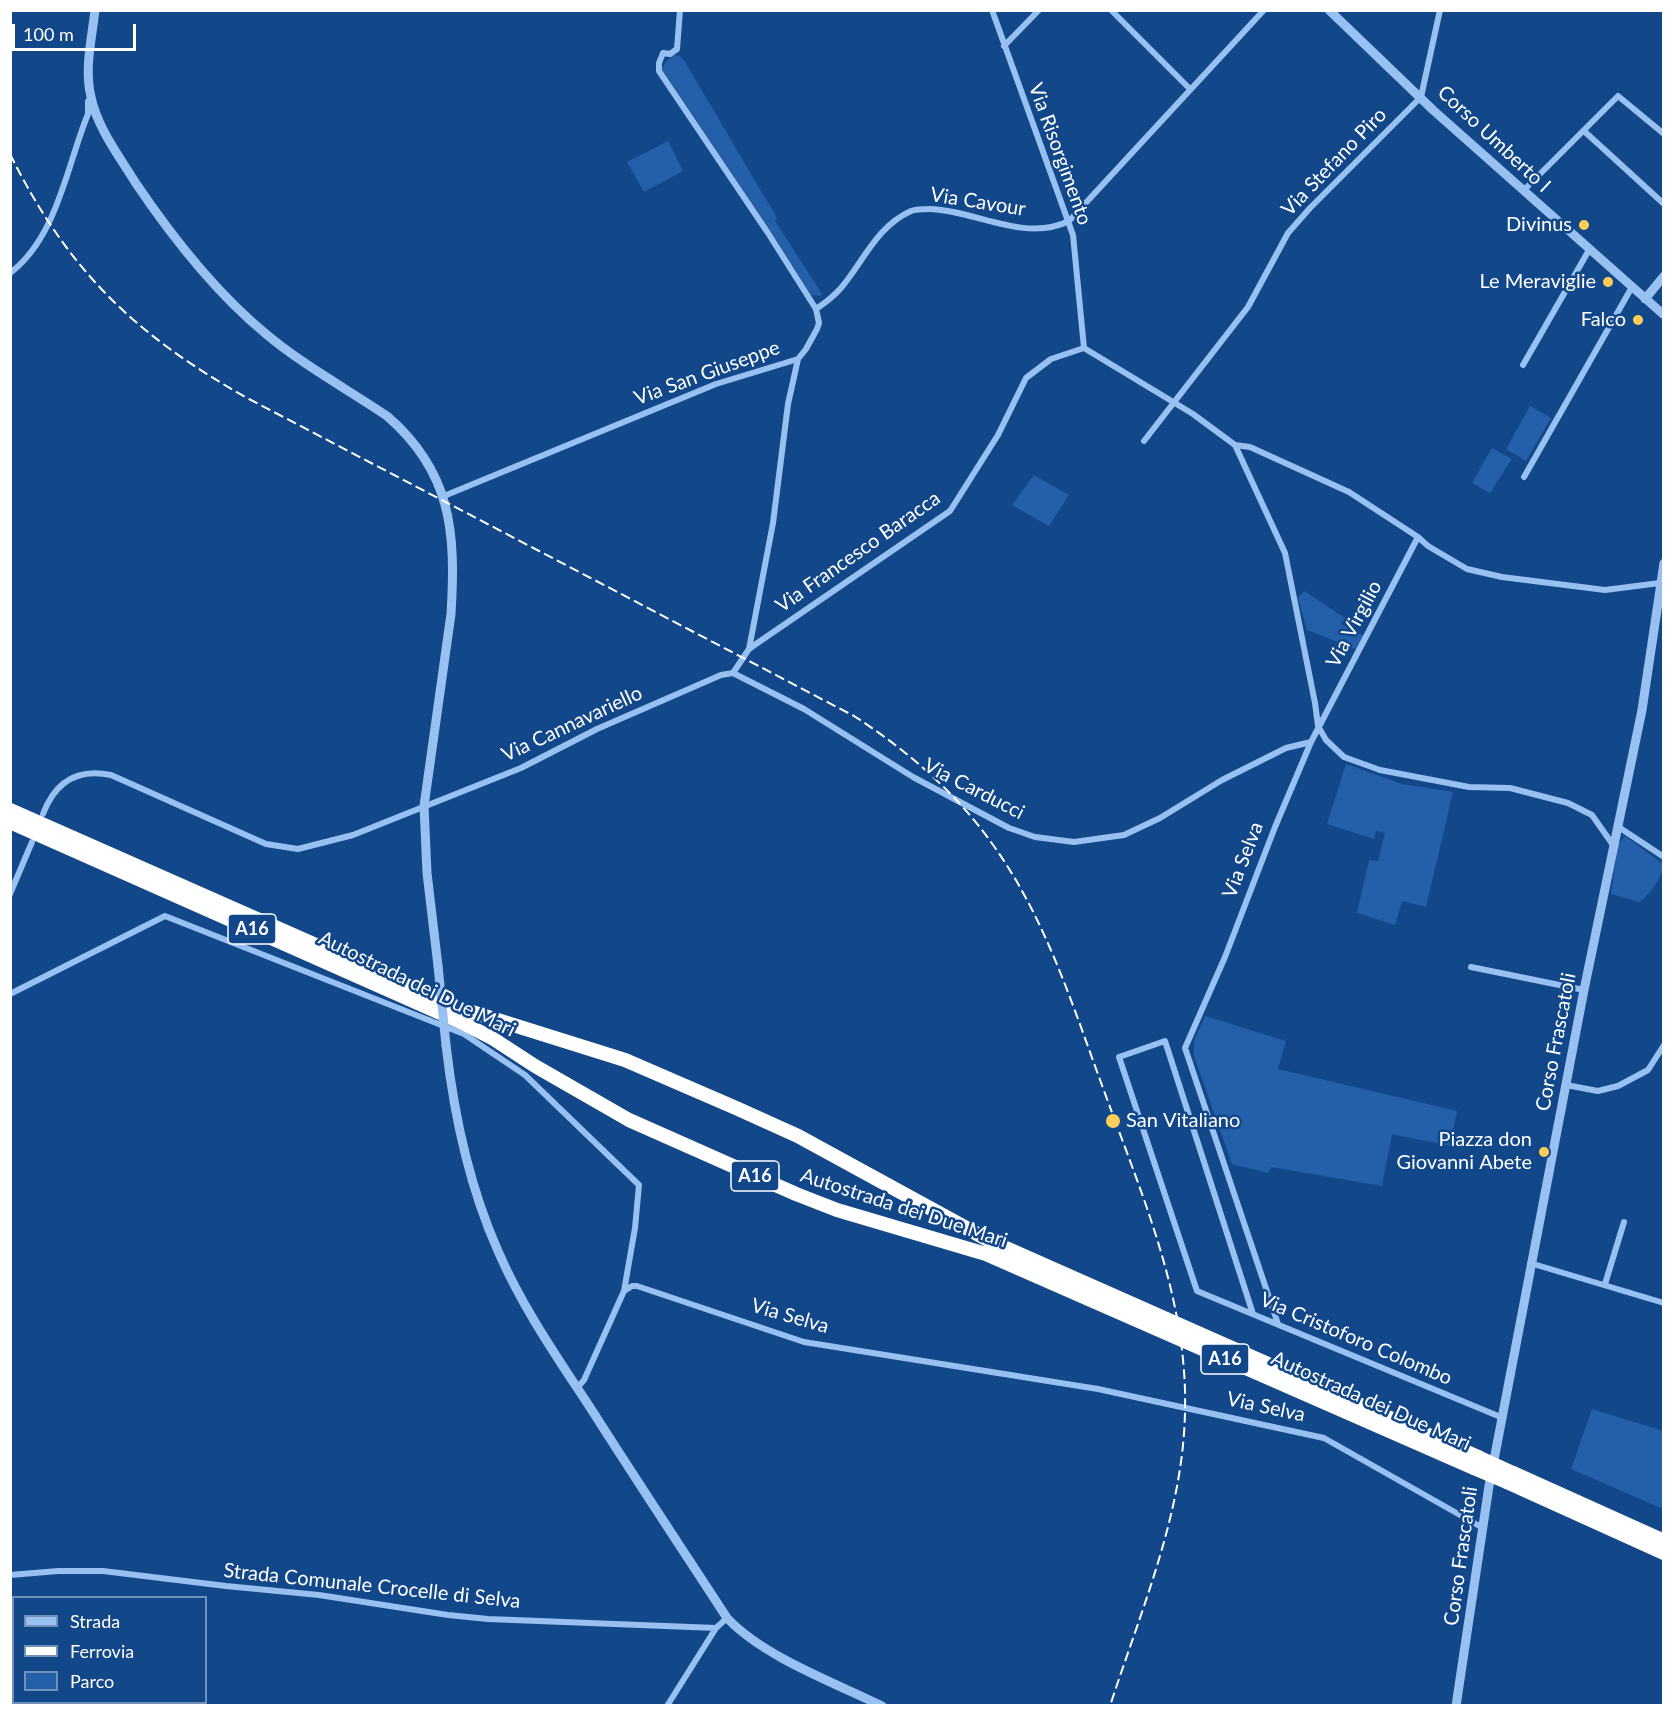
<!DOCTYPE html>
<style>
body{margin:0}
#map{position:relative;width:1674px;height:1716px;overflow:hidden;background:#12478a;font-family:Lato,sans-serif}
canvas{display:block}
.frame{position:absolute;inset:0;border:12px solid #fff;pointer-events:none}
.legend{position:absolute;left:12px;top:1596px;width:195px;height:108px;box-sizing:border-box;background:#12478a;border:2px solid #7191b9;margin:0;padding:8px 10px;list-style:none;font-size:18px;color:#fff}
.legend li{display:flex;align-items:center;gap:12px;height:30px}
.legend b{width:30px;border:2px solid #7191b9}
.scale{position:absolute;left:12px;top:24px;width:124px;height:27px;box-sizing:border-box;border:3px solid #fff;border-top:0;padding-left:8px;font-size:18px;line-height:21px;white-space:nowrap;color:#fff;-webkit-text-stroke:4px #12478a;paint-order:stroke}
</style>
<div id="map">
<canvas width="1674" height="1716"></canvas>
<div class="frame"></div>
<ul class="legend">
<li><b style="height:8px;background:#98c0f1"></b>Strada</li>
<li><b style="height:8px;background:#fff"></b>Ferrovia</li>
<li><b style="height:16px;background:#2360a9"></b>Parco</li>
</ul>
<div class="scale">100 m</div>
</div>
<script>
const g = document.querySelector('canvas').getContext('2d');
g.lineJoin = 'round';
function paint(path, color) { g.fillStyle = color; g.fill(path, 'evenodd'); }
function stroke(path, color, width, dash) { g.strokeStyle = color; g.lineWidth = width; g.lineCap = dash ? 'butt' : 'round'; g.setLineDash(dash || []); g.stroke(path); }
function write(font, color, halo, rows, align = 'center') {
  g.font = font + ' Lato,sans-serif'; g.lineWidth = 5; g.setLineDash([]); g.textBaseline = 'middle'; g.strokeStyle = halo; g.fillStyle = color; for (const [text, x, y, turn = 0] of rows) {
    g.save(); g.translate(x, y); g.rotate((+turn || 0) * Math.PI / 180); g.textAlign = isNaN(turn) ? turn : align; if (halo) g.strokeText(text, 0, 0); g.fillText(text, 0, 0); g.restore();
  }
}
paint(new Path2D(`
 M674,55L680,56L685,62L777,218L775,221L822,294L820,296L811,295L769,228L662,69L666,61Z
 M668,141L683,171L644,192L627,162Z
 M1530,406L1551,418L1526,461L1506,449Z
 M1492,448L1512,459L1490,493L1472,483Z
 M1034,475L1069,495L1049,526L1012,505Z
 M1304,591L1345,618L1341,624L1364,636L1358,648L1356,647L1355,649L1307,630L1298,598Z
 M1346,764L1402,784L1453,792L1426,907L1402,901L1395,925L1357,913L1369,860L1378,861L1385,833L1376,831L1374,839L1327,824Z
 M1625,836L1663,864C1663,877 1650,895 1639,902L1611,894L1618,845Z
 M1205,1016L1286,1041L1278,1069L1457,1111L1450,1146L1392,1134L1382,1186L1271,1167L1268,1173L1232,1164L1194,1056V1041Z
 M1592,1409L1663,1431V1509L1571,1469Z`), '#2360a9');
stroke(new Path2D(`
 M992,10L1073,235L1084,348L1193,414L1235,445L1285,553L1315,703L1318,726L1326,740L1344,757L1380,770L1469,787L1510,788L1568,803L1592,815L1613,845
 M1111,10L1190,89
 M1004,46L1039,10
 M1584,131L1664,204
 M1523,191L1618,96L1664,134
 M10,273C57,238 67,165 88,114V101L91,98
 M816,309C825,303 834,296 841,288C863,262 877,226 911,211C917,209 924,209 929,209C975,210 1024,243 1069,221L1264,10
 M1523,365L1589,250
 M1144,441L1248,307L1288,233L1310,208L1421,97L1440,10
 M1235,445L1250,447L1349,492L1418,537L1428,546L1467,569L1502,577L1605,590L1660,583
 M1524,477L1632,287
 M444,496L716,384L798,359L806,349L817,329L819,323L816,309L768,233L659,71V63L663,53L670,54L677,49L680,10
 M749,649L773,523L788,404L798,359
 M733,673L804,709L913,777L1009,828L1035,837L1074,842L1124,835L1160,818L1222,780L1286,748L1311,742
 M733,673L749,649L756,644L950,511L998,435L1026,378L1051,359L1084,348
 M43,814C55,782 77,768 111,775L266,844L298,849L353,835L521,768L597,729L721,675L733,673
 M1617,826L1664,857
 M10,894L32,842
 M1471,967L1584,990
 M10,994L165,916L464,1034L525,1075L639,1185L635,1228L624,1291
 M1566,1085L1598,1091L1618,1086L1648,1070L1664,1045
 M1530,1263L1664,1303
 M1605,1284L1624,1222
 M1253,1314L1165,1041L1119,1057L1197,1291L1503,1418
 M1278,1324L1185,1048L1225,957L1275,827L1311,742L1418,537
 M577,1388L584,1380L624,1291L632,1286H637L804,1342L1098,1389L1324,1438L1483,1528
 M10,1575L58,1571H103L226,1586L319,1595L448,1615L488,1619L716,1628L727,1618
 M667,1706L716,1628`), '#98c0f1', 6);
stroke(new Path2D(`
 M95,10C92,38 84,69 91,97C97,127 119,156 135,182C172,237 215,292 266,334C303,365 347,389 387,416C452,472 456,533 451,614L424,806L427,873L438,966
 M1329,10L1433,110L1664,315
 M1645,299L1664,276
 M446,1045C454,1115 469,1186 498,1251C523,1309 559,1360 593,1412C637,1481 682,1549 727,1618C764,1657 833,1682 882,1706
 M1456,1706L1489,1486L1584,990L1642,710L1664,563`), '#98c0f1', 9);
stroke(new Path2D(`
 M10,810L456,1007L625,1060L736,1108L798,1136L990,1241L1478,1457
 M10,822L463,1023L492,1038L535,1066L629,1120L796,1194L837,1210L986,1254L1474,1468
 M1513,1473L1664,1541
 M1507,1482L1664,1553`), '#fff', 14);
stroke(new Path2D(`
 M10,154C68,271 136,336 249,399L854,716C905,749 952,789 988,838C1044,913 1071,1001 1103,1088C1141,1193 1188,1298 1185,1412C1183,1514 1141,1610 1110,1706`), '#fff', 2, [10, 4.5]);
stroke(new Path2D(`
 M438,966L446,1045`), '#98c0f1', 9);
stroke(new Path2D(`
 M1478,1457L1513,1473
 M1474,1468L1507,1482`), '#fff', 14);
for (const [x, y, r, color] of [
 [1584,225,6,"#ffce58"],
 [1608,282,6,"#ffce58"],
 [1638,320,6,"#ffce58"],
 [1113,1121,8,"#ffce58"],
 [1544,1152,6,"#ffce58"]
]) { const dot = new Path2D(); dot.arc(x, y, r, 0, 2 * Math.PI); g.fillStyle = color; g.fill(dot); stroke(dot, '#12478a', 2); }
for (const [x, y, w] of [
 [252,929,48],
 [755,1176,48],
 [1225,1359,48]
]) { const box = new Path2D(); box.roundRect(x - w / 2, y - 15, w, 30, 4.5); g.fillStyle = '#12478a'; g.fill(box); stroke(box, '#fff', 1.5); }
write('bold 18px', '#fff', null, [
 ["A16",252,929],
 ["A16",755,1176],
 ["A16",1225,1359]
]);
write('20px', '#fff', '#12478a', [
 ["Corso Umberto I",1494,139,43],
 ["Via Risorgimento",1060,154,70],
 ["Via Stefano Piro",1334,162,-46],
 ["Via Cavour",978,202,9],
 ["Via San Giuseppe",707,373,-20],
 ["Via Francesco Baracca",858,552,-35],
 ["Via Virgilio",1354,624,-62],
 ["Via Cannavariello",572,724,-25],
 ["Via Carducci",974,789,27],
 ["Via Selva",1243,860,-69],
 ["Autostrada dei Due Mari",417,984,26],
 ["Corso Frascatoli",1556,1042,-79],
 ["Autostrada dei Due Mari",904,1208,18],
 ["Via Selva",790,1316,16],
 ["Via Cristoforo Colombo",1356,1339,23],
 ["Autostrada dei Due Mari",1371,1401,24],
 ["Via Selva",1266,1407,12],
 ["Corso Frascatoli",1461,1556,-82],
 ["Strada Comunale Crocelle di Selva",372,1586,6]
]);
write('20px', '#fff', '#12478a', [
 ["Divinus",1572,225],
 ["Le Meraviglie",1596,282],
 ["Falco",1626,320],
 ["San Vitaliano",1126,1121,"left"],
 ["Piazza don",1532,1140],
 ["Giovanni Abete",1532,1163]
], 'right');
</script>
